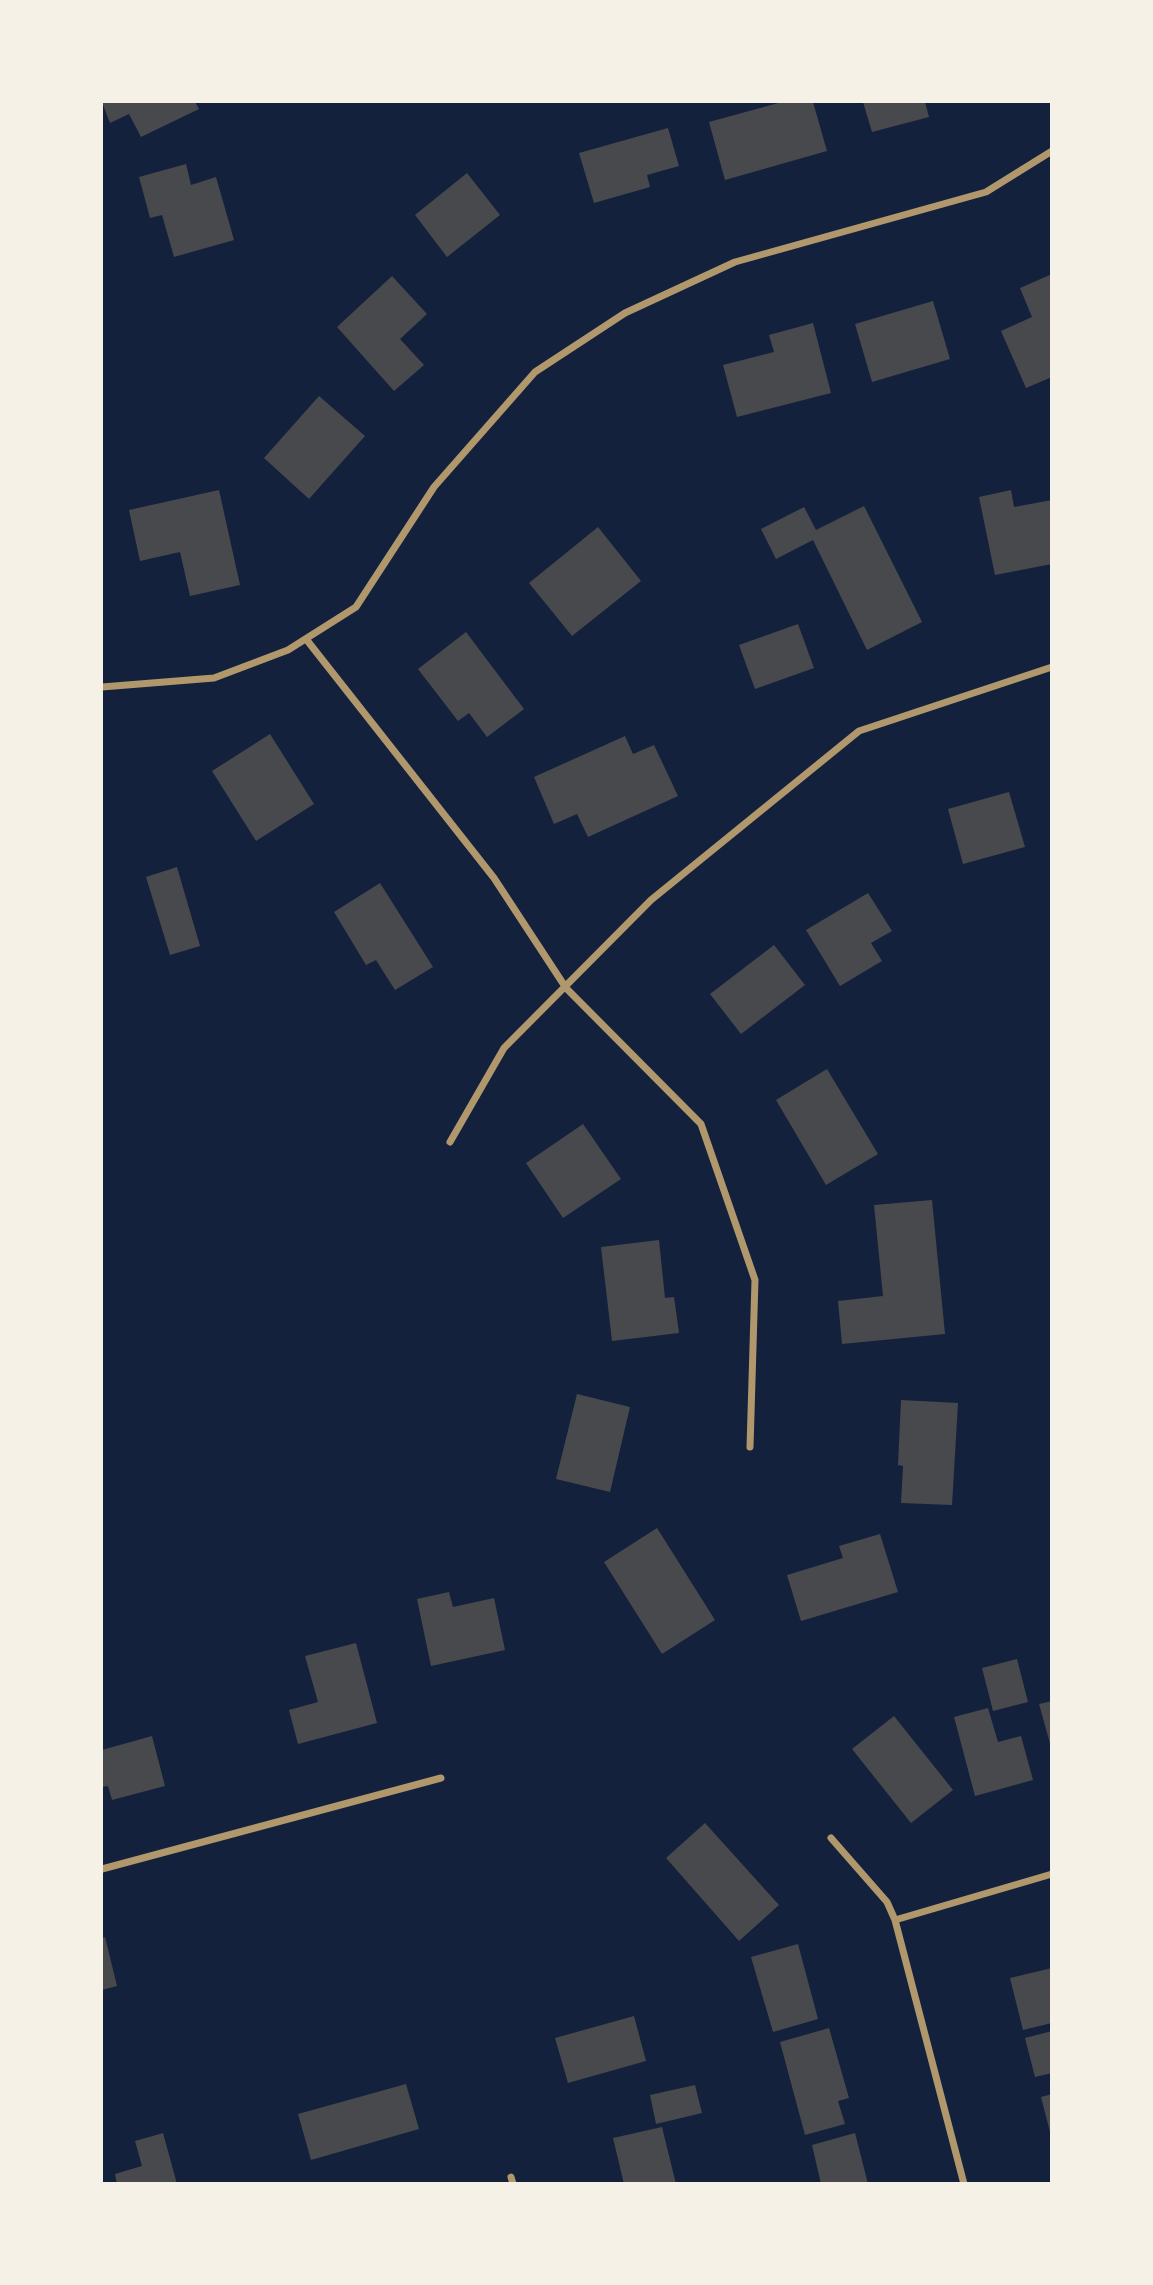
<!DOCTYPE html>
<style>
body{margin:0}
#map{position:relative;width:1153px;height:2285px;overflow:hidden;background:#14213d;font-family:Georgia,serif}
canvas{display:block}
.frame{position:absolute;inset:0;border:103px solid #f6f1e7;pointer-events:none}
</style>
<div id="map">
<canvas width="1153" height="2285"></canvas>
<div class="frame"></div>
</div>
<script>
const g = document.querySelector('canvas').getContext('2d');
g.lineJoin = 'round';
function paint(path, color) { g.fillStyle = color; g.fill(path, 'evenodd'); }
function stroke(path, color, width, dash) { g.strokeStyle = color; g.lineWidth = width; g.lineCap = dash ? 'butt' : 'round'; g.setLineDash(dash || []); g.stroke(path); }
paint(new Path2D(`
 M102,102H195L199,109L141,137L129,114L110,123Z
 M782,102H813L827,151L725,180L709,122Z
 M863,102H925L929,117L872,132Z
 M668,128L679,166L647,175L650,187L594,203L579,153Z
 M186,164L191,185L216,177L234,240L174,257L162,215L150,218L139,177Z
 M467,173L500,215L447,257L415,215Z
 M1052,274V377L1026,388L1001,331L1032,317L1020,288Z
 M392,276L427,314L400,339L424,365L394,391L337,327Z
 M933,301L950,359L872,382L855,324Z
 M813,323L831,393L737,417L723,365L774,352L769,335Z
 M319,396L365,436L309,499L264,458Z
 M219,490L240,585L190,596L180,552L140,561L129,510Z
 M1011,490L1014,507L1052,500V564L995,575L979,497Z
 M864,506L922,622L867,650L813,540L776,559L761,529L804,507L816,530Z
 M598,527L641,581L572,636L529,583Z
 M798,624L814,668L755,689L739,645Z
 M466,632L524,709L487,737L469,713L458,721L418,669Z
 M270,734L314,804L256,841L212,771Z
 M625,736L633,754L654,745L678,796L588,837L577,814L554,824L534,777Z
 M1009,792L1025,847L963,864L948,809Z
 M177,867L200,946L170,955L146,877Z
 M380,883L433,967L395,990L376,960L366,965L334,912Z
 M868,893L892,931L871,943L882,961L840,986L806,930Z
 M774,945L805,985L741,1034L710,994Z
 M827,1069L878,1154L826,1185L776,1100Z
 M583,1124L621,1179L563,1218L526,1163Z
 M932,1200L945,1334L842,1344L838,1301L883,1296L874,1205Z
 M659,1240L665,1298L674,1297L679,1333L612,1341L601,1247Z
 M577,1394L630,1407L610,1492L556,1479Z
 M901,1400L958,1403L952,1505L901,1503L903,1466L898,1465Z
 M657,1528L715,1620L662,1654L604,1562Z
 M880,1534L898,1592L801,1621L787,1575L843,1558L839,1546Z
 M449,1592L453,1607L494,1598L505,1650L431,1666L417,1599Z
 M356,1643L377,1723L298,1744L289,1710L318,1702L305,1656Z
 M1017,1659L1028,1702L993,1711L982,1668Z
 M1052,1701V1747H1051L1039,1704Z
 M988,1708L998,1742L1021,1736L1033,1780L975,1796L954,1717Z
 M894,1716L953,1790L911,1823L852,1749Z
 M152,1736L165,1786L112,1800L108,1786L102,1787V1750Z
 M705,1823L779,1905L739,1941L666,1858Z
 M105,1937L117,1986L102,1990V1938Z
 M798,1944L818,2019L773,2032L751,1957Z
 M1052,1968V2023L1023,2030L1010,1978Z
 M634,2016L646,2061L568,2083L555,2038Z
 M829,2028L849,2098L838,2101L845,2124L805,2135L780,2042Z
 M1052,2031V2073L1035,2077L1025,2038Z
 M406,2084L419,2129L311,2160L298,2114Z
 M695,2085L702,2113L656,2124L650,2095Z
 M1052,2094V2136H1051L1041,2097Z
 M662,2127L676,2184H624L613,2138Z
 M163,2133L177,2184H117L115,2174L142,2166L135,2141Z
 M855,2133L868,2184H821L812,2145Z`), '#48494c');
stroke(new Path2D(`
 M306,639L494,878L566,988L701,1124L755,1280L750,1447
 M102,687L214,678L288,650L356,607L434,487L535,372L625,313L735,262L986,192L1052,151
 M450,1142L504,1048L651,900L859,731L1052,667
 M831,1838L887,1902L895,1920L964,2184
 M102,1869L441,1778
 M895,1920L1052,1874
 M511,2177L513,2184`), '#b1986c', 7);
</script>
